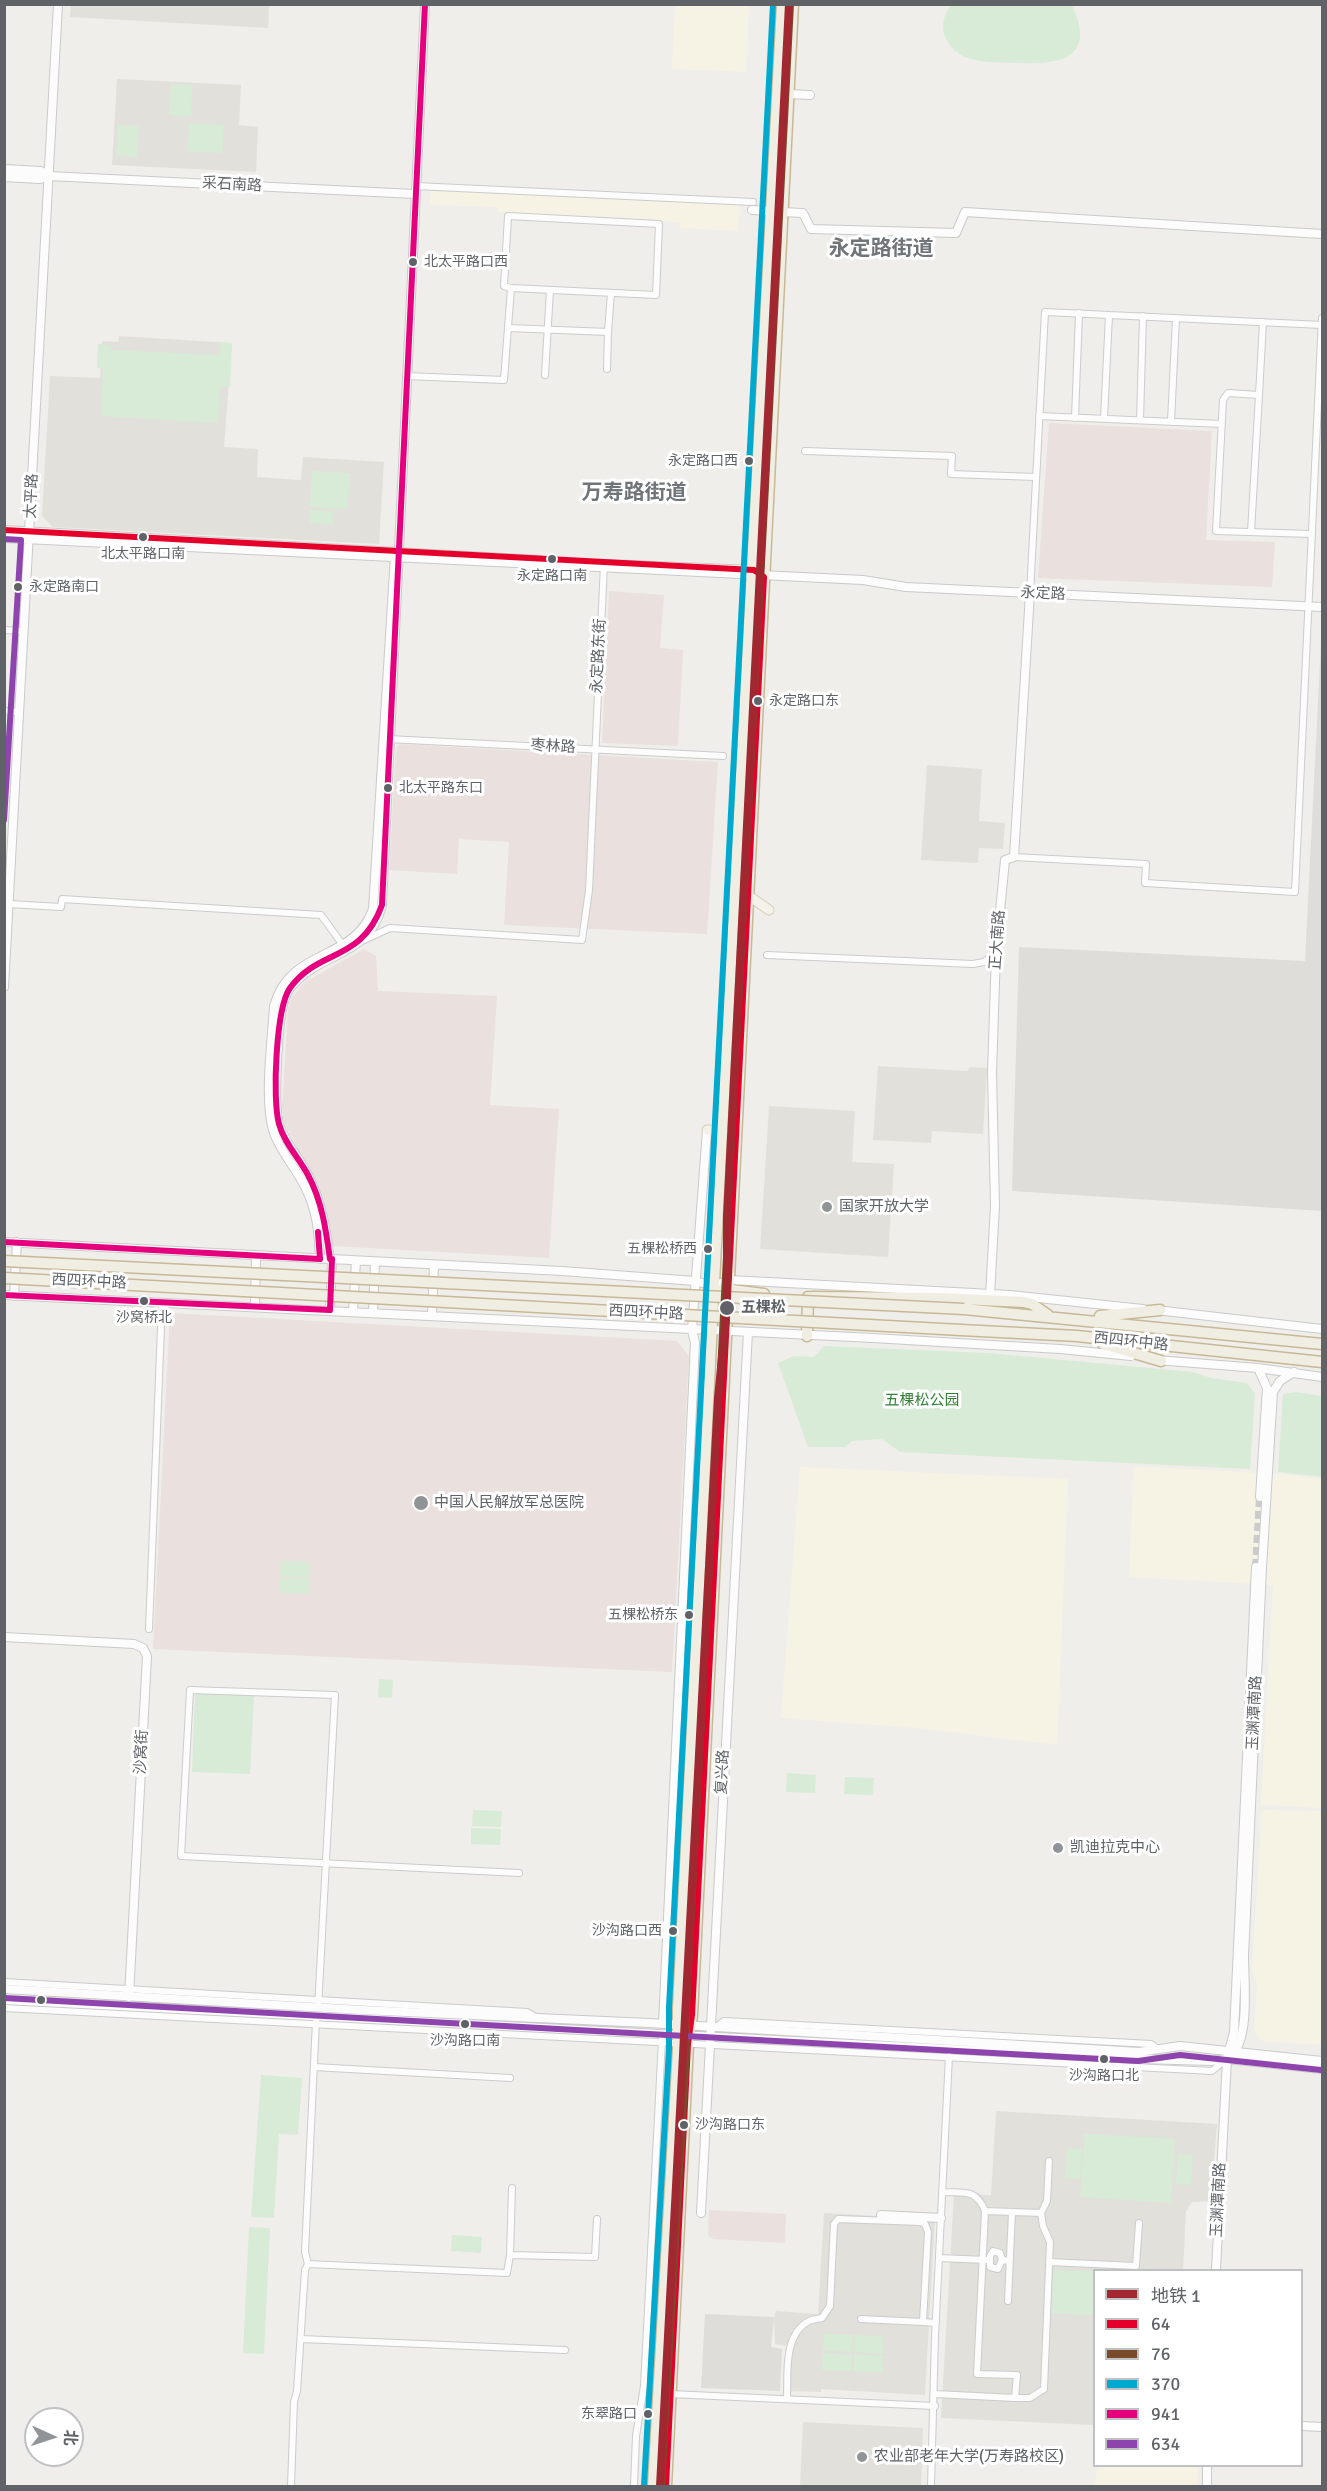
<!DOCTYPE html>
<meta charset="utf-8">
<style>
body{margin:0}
#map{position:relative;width:1327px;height:2491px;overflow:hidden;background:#efeeea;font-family:Signika,"Noto Sans SC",sans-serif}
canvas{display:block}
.frame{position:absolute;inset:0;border:6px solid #5f6368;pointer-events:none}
.legend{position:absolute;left:1093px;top:2269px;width:210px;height:198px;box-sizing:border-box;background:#fff;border:2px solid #bfc1c3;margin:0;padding:8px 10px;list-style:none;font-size:18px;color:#5f6368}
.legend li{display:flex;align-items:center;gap:12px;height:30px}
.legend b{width:30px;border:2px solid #bfc1c3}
.north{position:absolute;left:24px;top:2407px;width:60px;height:60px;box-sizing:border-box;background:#fff;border:2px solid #bfc1c3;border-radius:50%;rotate:93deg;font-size:16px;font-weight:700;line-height:24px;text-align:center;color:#5f6368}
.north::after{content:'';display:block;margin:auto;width:21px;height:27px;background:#919496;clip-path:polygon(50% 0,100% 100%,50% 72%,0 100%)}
</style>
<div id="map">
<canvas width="1327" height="2491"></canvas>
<div class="frame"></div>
<ul class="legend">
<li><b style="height:8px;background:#a12830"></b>地铁 1</li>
<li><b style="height:8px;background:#e4002b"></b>64</li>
<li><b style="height:8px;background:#7a4b2a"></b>76</li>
<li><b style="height:8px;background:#00a9ce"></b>370</li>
<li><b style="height:8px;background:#e5007d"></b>941</li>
<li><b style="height:8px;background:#8e44ad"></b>634</li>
</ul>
<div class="north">北</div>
</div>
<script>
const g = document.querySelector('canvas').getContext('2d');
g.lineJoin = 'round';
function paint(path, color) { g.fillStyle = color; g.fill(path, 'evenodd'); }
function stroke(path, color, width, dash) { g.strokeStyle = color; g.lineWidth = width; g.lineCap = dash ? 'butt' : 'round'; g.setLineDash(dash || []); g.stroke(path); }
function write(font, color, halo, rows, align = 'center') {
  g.font = font + ' Signika,"Noto Sans SC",sans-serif'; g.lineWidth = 6; g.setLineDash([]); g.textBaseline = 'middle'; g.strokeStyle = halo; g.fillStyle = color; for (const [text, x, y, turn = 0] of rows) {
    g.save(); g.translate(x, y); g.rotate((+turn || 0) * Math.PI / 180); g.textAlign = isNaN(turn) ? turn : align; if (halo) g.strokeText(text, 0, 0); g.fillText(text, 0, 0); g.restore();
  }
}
paint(new Path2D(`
 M675,5H749L746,72L672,69Z
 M431,191L739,204L738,231L680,228L679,222L498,212V207L430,205Z
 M1134,1466L1278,1474L1322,1479V1808L1261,1805L1273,1585L1129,1577Z
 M800,1467L1068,1479L1057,1745L917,1728L781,1718Z
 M1262,1810L1322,1811V2045L1261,2041L1254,2031L1257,1986L1252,1970Z
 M1097,2466H1198L1197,2486H1095Z`), '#f7f3e4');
paint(new Path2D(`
 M1322,622V1211L1012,1191L1019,947L1305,961Z
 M705,2314L774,2317L771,2347L782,2349L780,2391L701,2388Z`), '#dfddda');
paint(new Path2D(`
 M71,5V4L269,5L268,28L70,17Z
 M117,79L241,85L239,125L258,127L256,172L112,165Z
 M119,336L232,343L224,447L258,449L257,477L301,480L303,457L384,462L379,544L53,527L42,516L50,376L100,378L102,341L118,342Z
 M927,765L982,769L979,821L1005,823L1003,849L979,848L978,863L921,860Z
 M878,1066L968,1071L969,1067L987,1068L983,1134L932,1131L931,1143L873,1140Z
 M769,1106L855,1111L852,1162L894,1164L888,1257L760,1249Z
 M996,2111L1217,2124L1211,2201L1192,2202L1186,2211L1183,2270H1094V2425L941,2418L954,2194L991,2195Z
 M824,2213L935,2219L925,2395L821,2389V2392L784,2391L787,2346L775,2344L774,2317L776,2311L818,2314Z
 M803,2422L923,2428L921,2486H800Z`), '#e2e0da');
paint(new Path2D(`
 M1049,423L1212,431L1206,540L1275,542L1272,587L1038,578Z
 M609,591L664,595L660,648L683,650L678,746L602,743Z
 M400,744L718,762L707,934L504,925L509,842L459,839L457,874L389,870L396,748Z
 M364,949L376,956L378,991L497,996L490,1105L559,1109L549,1258L333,1246L322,1197L284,1122L282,1108L288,1009L292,997L305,982Z
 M170,1313L677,1341L689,1356L672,1672L153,1649Z
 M709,2210L786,2214L785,2243L713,2239L708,2235Z`), '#eae0de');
paint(new Path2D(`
 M951,5H1072C1097,59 1060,65 1016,63C991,62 959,65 946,39C940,26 944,15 951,5Z
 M171,84L192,85L191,116L169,115Z
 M189,123L224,125L222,153L188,151Z
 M118,125L139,126L137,157L116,156Z
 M220,342L232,343L230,387H220L218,423L101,416L103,369L97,368L98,344L111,345L112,350L218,355Z
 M312,471L350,473L348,509L310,507Z
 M310,510L333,511V524L310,523Z
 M824,1346L988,1353L1193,1372L1211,1378L1247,1383L1255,1393L1250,1469L900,1452L882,1439L852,1441L845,1447H808L778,1363L794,1356L814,1357Z
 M1296,1392L1322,1396V1477L1278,1472L1283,1394Z
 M281,1561L309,1562V1577L280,1576Z
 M280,1578H309V1594L280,1593Z
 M379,1679L393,1680L392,1698L378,1697Z
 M195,1693L254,1695L250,1774L192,1772Z
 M787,1773L816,1775L815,1793L786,1792Z
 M845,1777L874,1778L873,1795L844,1794Z
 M473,1810L502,1811L501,1827L472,1826Z
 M471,1828L501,1829L500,1845L471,1844Z
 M261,2075L302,2078L298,2135L279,2134L274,2218L251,2217Z
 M1084,2134L1175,2139L1171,2203L1080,2197Z
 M1067,2148L1082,2149L1080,2179L1065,2178Z
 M1178,2154L1193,2155L1191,2185L1176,2184Z
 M249,2227L270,2228L264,2354L243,2353Z
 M452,2235L482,2237L481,2253L451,2251Z
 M1050,2270L1094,2271V2315L1049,2313Z
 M824,2334L853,2335L852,2352L823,2350Z
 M855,2335L883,2337V2354L854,2352Z
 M823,2353L852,2355L851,2371L822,2370Z
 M854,2354L883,2356L882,2373L853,2371Z`), '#d8ebd6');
stroke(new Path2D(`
 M1256,1567L1260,1497`), '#cbcbca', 8, [8, 4]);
const street = new Path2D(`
 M416,186L753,202
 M508,328L608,332L611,293
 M607,369L608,332
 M545,375L550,290
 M406,376L504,380L511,288L656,295L659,224L508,216L504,286L511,288
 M1259,395L1263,322
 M1039,416L1222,424
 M1075,418L1079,313
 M1104,419L1109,315
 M1140,420L1143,316
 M1171,422L1176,318
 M805,451L952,456L951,474L1036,477
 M1251,532L1259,395L1228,393L1223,400L1216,531L1312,534
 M1030,593L1045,312L1322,325
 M4,630L24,631
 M4,711L19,712
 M388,739L723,756
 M1014,857L1146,864L1145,883L1295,892L1322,318
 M9,904L61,907L62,899L321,915L345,948
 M364,940L390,928L582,940L589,890L604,564
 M767,955L973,964L984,962L996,952
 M149,1629L162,1302
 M4,1982L527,2012L536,2017
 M4,2008L1212,2071L1225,2060
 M318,2008L335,1695L190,1690L181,1856L519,1873
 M716,2027L724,2021L1151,2044L1158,2049
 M314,2067L510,2078
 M942,2192C964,2193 976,2188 985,2211
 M1041,2213L985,2211L977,2374L1017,2375L1015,2398H1030L1044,2389L1050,2242L1043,2226L1041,2213L1047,2201L1049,2161
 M510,2255L595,2257L597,2219
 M939,2258L986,2260
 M1002,2260L998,2269L990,2267V2256L993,2251L1000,2253L1002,2260L1010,2261
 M1049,2262L1136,2266L1139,2223
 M308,2264L507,2273L510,2255L512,2188
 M1008,2301L1012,2212
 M861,2319L923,2322
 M301,2339L565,2350
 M670,2394L935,2406
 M935,2394L1015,2398
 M787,2398C788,2373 783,2335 809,2321C813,2319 818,2319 822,2318L830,2306L834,2224L838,2219L921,2222L925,2224L928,2232L923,2322L936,2323
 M291,2486L294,2402L297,2391L305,2270L308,2264L305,2252L316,2021
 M634,2486L636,2436L644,2386L662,2040
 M931,2486L935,2336L949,2056`);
const secondary = new Path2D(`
 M788,94L810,95
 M4,169L41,171L49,176
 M4,177L40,179L49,176L415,194
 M752,210L772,211
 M782,212L803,213L811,229L956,233L965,212L1322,234
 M4,530L540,560
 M4,538L863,580L906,587L1322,607
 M607,564L754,570L758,573
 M4,987L58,4
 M4,1242L562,1271L695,1281L714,1286L729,1280L750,1281L1010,1295L1143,1309
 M320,1259C319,1234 317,1209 305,1187C296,1167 279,1151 273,1130C264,1097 272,1041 274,1006C291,946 354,963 373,909L395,555
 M330,1259C326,1230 322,1202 308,1175C299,1158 285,1142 279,1124C273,1104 278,1026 283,1005C285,997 288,990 293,985C323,950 369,958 382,905L425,4
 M4,1295L873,1338L1060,1349L1131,1356
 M990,1295L995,1206L992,1072L996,952L1005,860L1014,857L1030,593
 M14,1296L17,1242
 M255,1307L256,1256
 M330,1310L332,1259
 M1156,1310L1322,1329
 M353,1311L356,1261
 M373,1312L375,1262
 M432,1315L434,1265
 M1156,1360L1258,1368L1322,1377
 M1258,1368L1267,1388L1260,1497
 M4,1637L134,1644L143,1648L147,1656L129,1997
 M4,1989L361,2010L649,2023L1139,2052L1180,2046L1322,2061
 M4,2000L1141,2059L1212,2061L1227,2059L1322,2069
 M663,2024L695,1343L692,1330L707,1130
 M1232,2054C1250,2039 1244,1979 1244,1956L1262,1568L1273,1392L1280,1381L1294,1372
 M701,2213L748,1332
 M881,2215L941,2218
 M1216,2270L1227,2059L1234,2032L1256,1567
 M1302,2426L1322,2427
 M1207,2486V2466`);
const primary = new Path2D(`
 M749,896L769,910
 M707,1130L723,1131`);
const highway = new Path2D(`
 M723,1289L764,1294
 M812,1297L941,1298L1024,1302L1032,1304L1048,1315
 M964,1309L1322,1344
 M1100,1316L1160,1310
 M961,1330L1077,1336L1322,1362
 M807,1336L808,1297
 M1103,1344L1161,1361
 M653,2486L678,2049V2008C692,1767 701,1525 714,1283C737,857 761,431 782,4
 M666,2486L688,2044L692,2015L793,4`);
stroke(street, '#cbcccc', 8);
stroke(secondary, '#cacacb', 10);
stroke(primary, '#d7ceb8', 11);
stroke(highway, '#c8b996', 13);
stroke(street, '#fdfcfc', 6);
stroke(secondary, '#fdfcfc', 8);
stroke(primary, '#f4f2e9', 9);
stroke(highway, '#f0ede3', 10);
const highwayBridge = new Path2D(`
 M4,1261L964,1309
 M4,1278L961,1330`);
stroke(highwayBridge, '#c8b996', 13, []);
stroke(highwayBridge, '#f0ede3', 10);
stroke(new Path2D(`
 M4,530L754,570L764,577L692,2015L688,2044L666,2486`), '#e4002b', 6);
stroke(new Path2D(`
 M662,2486L687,2050V2008L791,4`), '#7a4b2a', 6);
stroke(new Path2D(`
 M644,2485L669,2049V2007L773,4`), '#00a9ce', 6);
stroke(new Path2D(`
 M4,1242L320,1259L318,1232
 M4,1295L330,1310L332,1259H330C326,1230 322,1201 308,1175C299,1158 284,1143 279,1124C272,1099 276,1008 290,988C319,948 361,963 382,905L425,4`), '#e5007d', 6);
stroke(new Path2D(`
 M4,539L21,540L4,820
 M4,1998C382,2020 761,2039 1138,2061L1180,2055L1321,2070`), '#8e44ad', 6);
stroke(new Path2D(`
 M660,2486L718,1398L727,1307V1216L789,4`), '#a12830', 8);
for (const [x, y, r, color] of [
 [413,262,5,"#5f6368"],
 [749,461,5,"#5f6368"],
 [143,537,5,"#5f6368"],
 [552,559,5,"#5f6368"],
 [18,587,5,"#5f6368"],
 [758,701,5,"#5f6368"],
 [388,788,5,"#5f6368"],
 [827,1207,6,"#919496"],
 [708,1249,5,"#5f6368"],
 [144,1301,5,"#5f6368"],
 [727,1308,8,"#5f6368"],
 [421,1503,8,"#919496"],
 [689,1615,5,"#5f6368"],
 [1058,1848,6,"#919496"],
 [673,1931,5,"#5f6368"],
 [41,2000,5,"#5f6368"],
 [465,2024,5,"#5f6368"],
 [1104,2059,5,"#5f6368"],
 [684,2125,5,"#5f6368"],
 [648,2414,5,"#5f6368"],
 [862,2457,6,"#919496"]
]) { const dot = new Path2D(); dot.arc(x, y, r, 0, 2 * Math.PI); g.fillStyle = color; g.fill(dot); stroke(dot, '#fff', 2); }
write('14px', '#5f6368', '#fff', [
 ["北太平路口西",424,262],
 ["永定路口西",738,461,"right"],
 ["北太平路口南",143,554,"center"],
 ["永定路口南",552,576,"center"],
 ["永定路南口",29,587],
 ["永定路口东",769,701],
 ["北太平路东口",399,788],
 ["五棵松桥西",697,1249,"right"],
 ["沙窝桥北",144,1318,"center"],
 ["五棵松桥东",678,1615,"right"],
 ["沙沟路口西",662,1931,"right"],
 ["沙沟路口南",465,2041,"center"],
 ["沙沟路口北",1104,2076,"center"],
 ["沙沟路口东",695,2125],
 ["东翠路口",637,2414,"right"]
], 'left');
write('15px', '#5f6368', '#fff', [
 ["采石南路",232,185,3],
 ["太平路",32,496,-87],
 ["永定路",1043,594,3],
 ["永定路东街",599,656,-87],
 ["枣林路",553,747,3],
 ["正大南路",998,940,-86],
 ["西四环中路",89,1282,3],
 ["西四环中路",646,1313,3],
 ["西四环中路",1131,1342,6],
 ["玉渊潭南路",1255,1713,-87],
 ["沙窝街",142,1752,-87],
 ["复兴路",723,1772,-87],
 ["玉渊潭南路",1219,2200,-87]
]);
write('15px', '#5f6368', '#fff', [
 ["国家开放大学",839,1207],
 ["中国人民解放军总医院",434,1503],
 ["凯迪拉克中心",1070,1848],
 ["农业部老年大学(万寿路校区)",874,2457]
], 'left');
write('bold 15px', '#5f6368', '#fff', [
 ["五棵松",741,1308]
], 'left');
write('15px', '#348238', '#fff', [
 ["五棵松公园",922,1401]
]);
write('bold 21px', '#70757a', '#fff', [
 ["永定路街道",881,249],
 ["万寿路街道",634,493]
]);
</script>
